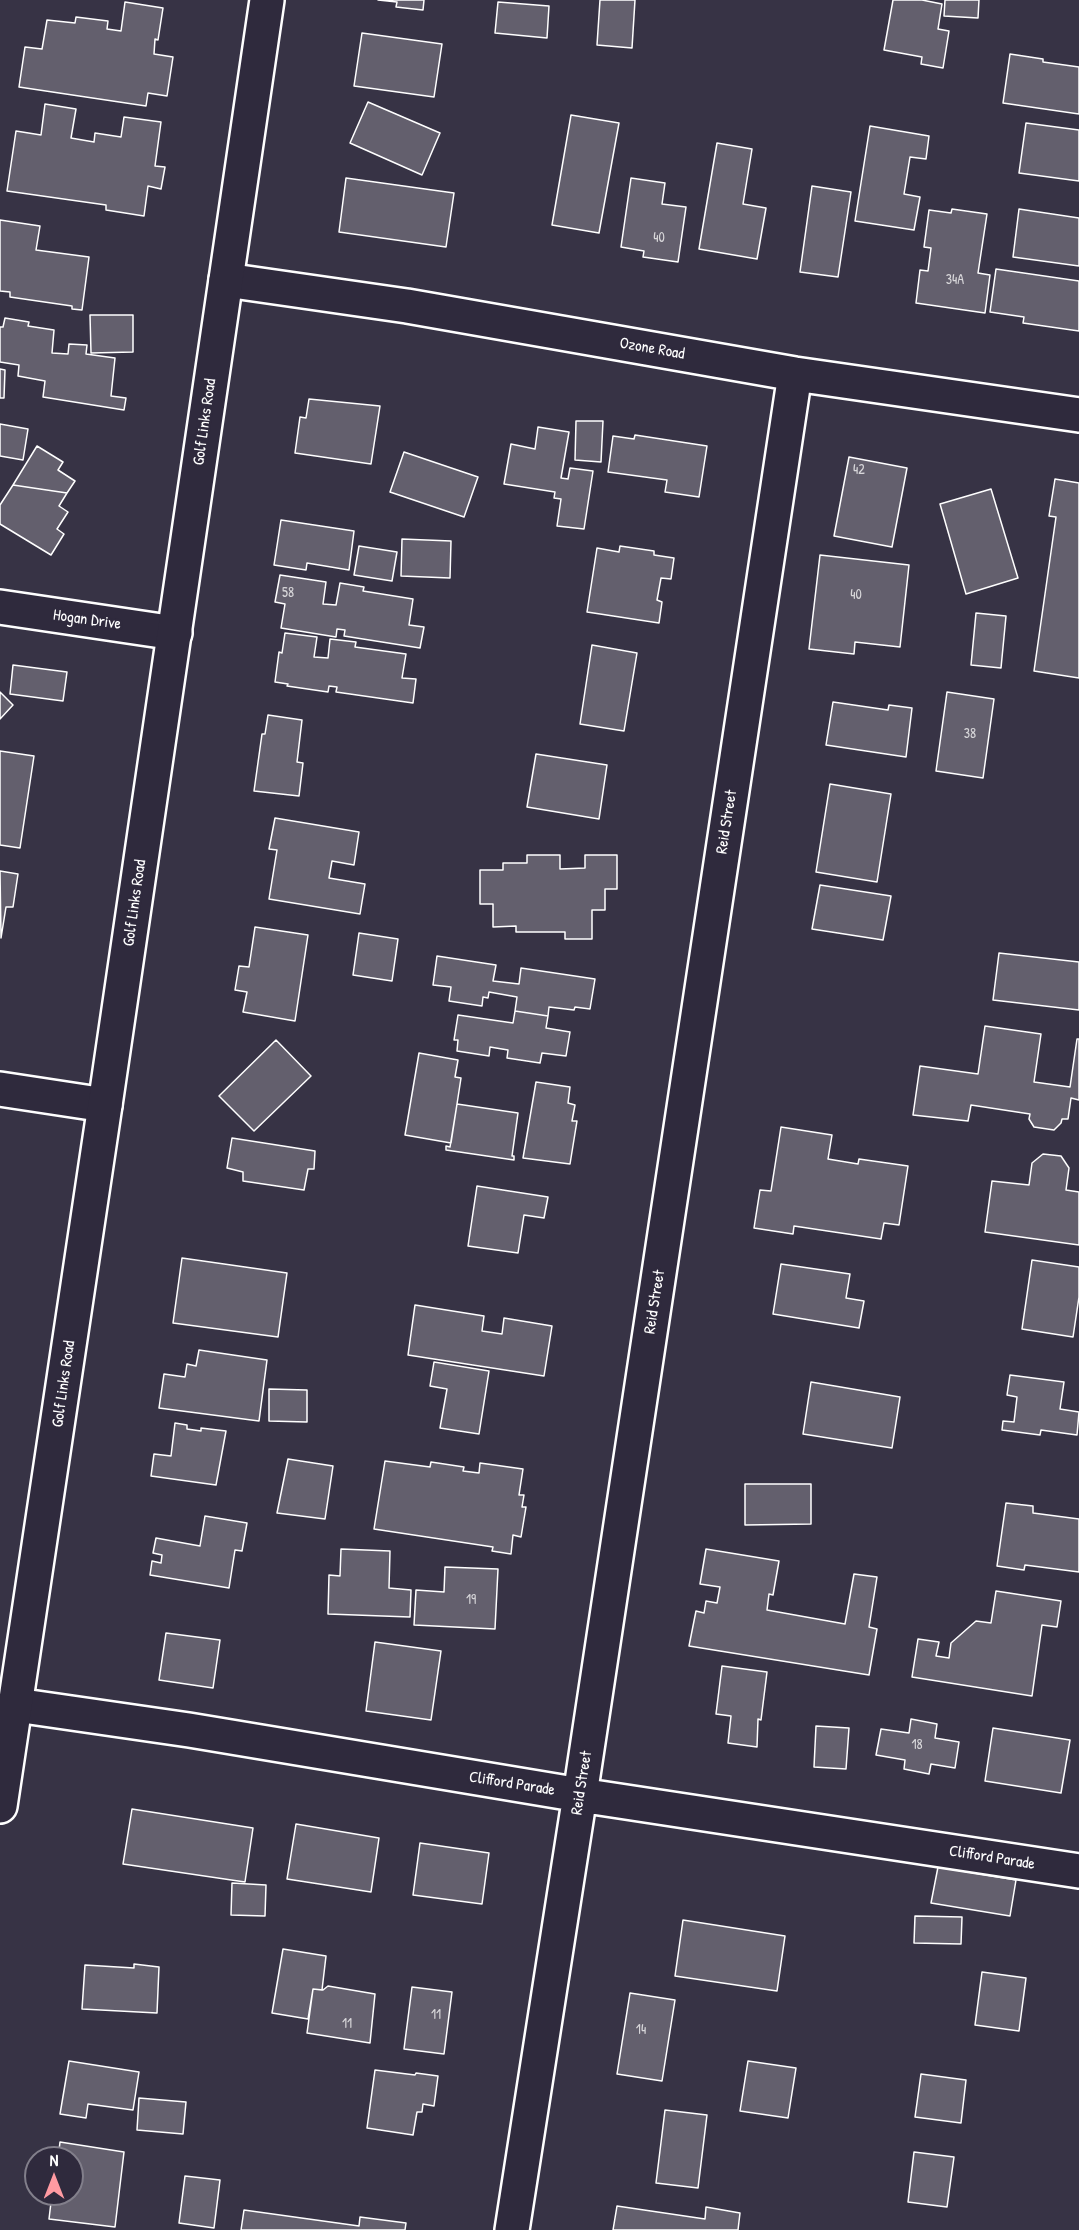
<!DOCTYPE html>
<style>
body{margin:0}
#map{position:relative;width:1079px;height:2230px;overflow:hidden;background:#373345;font-family:"Patrick Hand",sans-serif}
canvas{display:block}
.north{position:absolute;left:24px;top:2146px;width:60px;height:60px;box-sizing:border-box;background:#2f2a3d;border:2px solid #827f8b;border-radius:50%;rotate:0deg;font-size:16px;font-weight:700;line-height:24px;text-align:center;color:#fff}
.north::after{content:'';display:block;margin:auto;width:21px;height:27px;background:#ff9aa2;clip-path:polygon(50% 0,100% 100%,50% 72%,0 100%)}
</style>
<div id="map">
<canvas width="1079" height="2230"></canvas>
<div class="north">N</div>
</div>
<script>
const g = document.querySelector('canvas').getContext('2d');
g.lineJoin = 'round';
function paint(path, color) { g.fillStyle = color; g.fill(path, 'evenodd'); }
function stroke(path, color, width, dash) { g.strokeStyle = color; g.lineWidth = width; g.lineCap = dash ? 'butt' : 'round'; g.setLineDash(dash || []); g.stroke(path); }
function write(font, color, halo, rows, align = 'center') {
  g.font = font + ' "Patrick Hand",sans-serif'; g.lineWidth = 4.5; g.setLineDash([]); g.textBaseline = 'middle'; g.strokeStyle = halo; g.fillStyle = color; for (const [text, x, y, turn = 0] of rows) {
    g.save(); g.translate(x, y); g.rotate((+turn || 0) * Math.PI / 180); g.textAlign = isNaN(turn) ? turn : align; if (halo) g.strokeText(text, 0, 0); g.fillText(text, 0, 0); g.restore();
  }
}
const building = new Path2D(`
 M378,0H424L423,10L396,7L397,2Z
 M600,0H635L632,48L597,45Z
 M893,0H922L942,4L938,29L949,31L943,68L921,64L922,57L884,50Z
 M945,0H979L978,18L944,16Z
 M125,2L163,8L158,40L155,39L154,54L173,57L167,96L148,93L146,106L19,87L25,47L42,49L47,20L75,23L76,17L108,21L107,29L121,31Z
 M498,2L549,6L547,38L495,33Z
 M362,33L442,44L434,97L354,86Z
 M1010,54L1043,59V62L1079,67V114L1003,103Z
 M368,102L440,133L422,175L350,143Z
 M45,104L76,109L71,138L94,142L95,133L121,137L124,117L161,122L155,166L165,167L161,189L148,186L144,216L106,210V205L7,191L16,131L41,135Z
 M571,115L619,123L599,233L552,225Z
 M1026,123L1079,130V181L1019,173Z
 M870,126L929,136L926,159L910,157L904,194L920,197L914,230L855,221Z
 M717,143L752,149L743,204L766,208L757,259L699,249Z
 M346,178L454,193L446,247L339,232Z
 M631,178L665,183L662,204L686,207L678,262L643,257L644,251L621,247Z
 M812,186L851,192L838,277L800,272Z
 M952,209L987,214L978,273L990,275L985,313L916,303L920,270L928,271L931,248L924,247L929,210L951,213Z
 M1019,209L1079,218V266L1013,257Z
 M0,220L40,226L36,250L89,257L82,310L72,309V306L10,297V292L0,291Z
 M996,269L1079,281V331L1023,323L1024,317L990,312Z
 M90,315H133V352L91,353Z
 M5,318L29,322L28,326L54,330L52,353L68,354L69,344L87,345L86,354L115,358L111,396L126,398L124,410L43,397L45,381L18,376L19,365L0,362V327H3Z
 M0,369L5,370L4,398H0Z
 M309,399L380,406L371,464L295,453L300,417L306,418Z
 M576,421H603L601,462L575,460Z
 M0,424L28,429L23,460L0,456Z
 M538,427L569,432L561,478L568,479L570,468L593,471L584,529L557,526L561,499L554,498L555,492L504,484L511,444L535,449Z
 M635,435L707,446L699,497L665,492L667,480L608,472L613,436L634,439Z
 M37,446L63,462L58,470L75,481L67,493L13,485Z
 M404,452L478,477L464,517L390,492Z
 M849,457L907,468L892,547L834,536Z
 M1055,479L1079,483V678L1034,671L1056,517L1049,516Z
 M13,485L67,493L59,506L68,512L57,529L64,534L51,555L0,524V505Z
 M991,489L1018,578L966,594L940,504Z
 M281,520L354,531L349,570L307,563L306,570L274,565Z
 M402,539L451,541L450,578L401,576Z
 M359,546L397,552L392,581L354,575Z
 M620,546L654,551V555L674,558L671,579L661,578L657,600L662,602L659,623L587,612L597,548L619,552Z
 M820,555L909,565L900,647L855,642L854,654L809,649Z
 M280,575L326,582L323,604L336,605L340,583L364,587L363,591L413,599L409,625L424,627L420,648L344,636L345,630L337,629L336,637L281,628L285,604L275,602Z
 M976,613L1006,616L1001,668L971,665Z
 M285,633L317,637L314,657L328,658L330,639L356,642L355,647L406,654L402,678L416,679L413,703L336,692L337,687L329,686L328,692L287,686L288,684L275,682L279,652L282,653Z
 M592,645L637,653L624,731L580,724Z
 M13,665L67,672L63,701L10,694Z
 M0,692L13,705L0,719Z
 M947,692L994,699L983,778L936,771Z
 M833,702L888,710L889,705L912,708L906,757L826,745Z
 M268,715L302,720L297,762L303,763L299,796L254,791L262,734H265Z
 M0,751L34,756L20,848L0,845Z
 M536,754L607,765L599,819L527,807Z
 M830,784L891,794L877,882L816,872Z
 M275,818L359,832L354,865L332,861L329,878L365,884L360,914L269,899L277,850L269,849Z
 M527,855H560V869L585,868V855H617V889H605V910H592V939H565V932H516V926L493,927V904H480V870H503V863H527Z
 M0,871L18,874L13,907H6L1,938Z
 M820,885L891,896L883,940L812,929Z
 M255,927L308,935L295,1021L243,1012L247,992L235,990L239,966L249,967Z
 M359,933L398,939L392,981L353,975Z
 M999,953L1079,962V1010L993,1000Z
 M437,956L496,965L493,981L519,984L521,968L595,979L590,1009L575,1007L574,1010L549,1007L548,1016L515,1011L517,997L489,992L488,998L483,997L482,1006L449,1001L451,987L433,985Z
 M515,1011L548,1016L546,1028L570,1032L566,1056L542,1053L540,1063L507,1058L508,1050L490,1047L489,1056L457,1051L458,1040H454L458,1015L513,1023Z
 M985,1026L1041,1034L1034,1082L1070,1087L1077,1039H1079V1100L1071,1098L1068,1119H1062L1061,1123L1054,1130L1034,1127L1029,1119L1030,1114L971,1105L968,1121L913,1115L920,1066L978,1074Z
 M276,1040L311,1076L254,1131L219,1096Z
 M419,1053L458,1060L455,1077L461,1078L451,1143L405,1135Z
 M536,1082L570,1087L568,1103L575,1105L572,1121H577L570,1164L523,1158Z
 M457,1104L518,1113L512,1156H514V1160L446,1150V1146L450,1147Z
 M781,1127L832,1135L828,1159L858,1164L859,1159L908,1166L899,1225L884,1223L881,1239L794,1226L793,1234L754,1228L760,1190L771,1191Z
 M232,1138L315,1151L314,1169H308L304,1190L243,1181V1172L227,1168Z
 M1043,1154L1061,1156L1069,1168L1066,1190L1079,1192V1245L985,1232L992,1181L1029,1185L1032,1163Z
 M477,1186L548,1197L544,1218L524,1215L518,1253L468,1246Z
 M182,1258L287,1273L278,1337L173,1323Z
 M1032,1260L1079,1267V1297L1073,1337L1022,1329Z
 M781,1264L850,1274L846,1298L864,1301L859,1328L773,1314Z
 M415,1305L484,1316L482,1331L502,1334L504,1318L552,1326L544,1376L408,1355Z
 M199,1350L267,1360L259,1421L159,1408L164,1374L185,1377L187,1364L196,1366Z
 M434,1362L489,1371L479,1434L440,1428L447,1389L430,1386Z
 M1010,1375L1064,1382L1060,1409L1079,1412L1077,1435L1041,1430L1040,1435L1002,1430L1003,1421L1014,1422L1017,1397L1007,1395Z
 M811,1382L900,1397L892,1448L803,1434Z
 M269,1389L307,1390V1422L269,1421Z
 M175,1423L187,1425V1429L201,1431V1428L226,1431L216,1485L151,1476L154,1454L171,1456Z
 M288,1459L333,1466L325,1519L277,1513Z
 M385,1461L430,1467L431,1462L464,1467L463,1471L479,1473L480,1463L523,1469L519,1495H524L522,1507H526L521,1537L513,1535L511,1554L492,1551L493,1547L374,1529Z
 M745,1484H811V1524L745,1525Z
 M1006,1503L1033,1506V1513L1079,1519V1572L1025,1565L1024,1570L997,1566Z
 M205,1516L247,1523L242,1551L235,1550L229,1588L150,1575L152,1561L161,1563L162,1555L153,1553L156,1538L200,1546Z
 M341,1549L390,1551L389,1588L411,1590L410,1617L328,1614L329,1575L340,1576Z
 M706,1549L779,1561L773,1595L769,1594L767,1610L845,1624L854,1574L877,1577L869,1627L877,1629L869,1675L689,1646L696,1611L704,1613L706,1601L717,1603L720,1587L700,1584Z
 M445,1567L498,1569L495,1629L414,1625L416,1590L444,1592Z
 M996,1591L1061,1601L1057,1627L1042,1625L1032,1696L912,1677L918,1639L939,1642L936,1656L949,1658L951,1643L976,1621L991,1623Z
 M166,1633L220,1640L213,1688L159,1680Z
 M375,1642L441,1651L431,1720L366,1711Z
 M722,1666L767,1672L761,1720L758,1719L757,1747L728,1743L731,1716L716,1714Z
 M911,1719L937,1724L935,1738L959,1742L955,1768L931,1764L929,1774L904,1769L905,1760L876,1755L881,1729L909,1733Z
 M816,1726L849,1728L846,1769L814,1767Z
 M993,1728L1070,1740L1061,1793L985,1781Z
 M132,1809L253,1828L245,1882L123,1864Z
 M296,1824L379,1838L371,1892L287,1879Z
 M420,1843L489,1853L482,1904L413,1895Z
 M938,1867L1016,1880L1010,1916L931,1903Z
 M232,1883L266,1885L265,1916L231,1915Z
 M915,1916L962,1917L961,1944L914,1943Z
 M683,1920L785,1936L777,1991L675,1976Z
 M283,1949L326,1956L322,1990L313,1989L308,2019L272,2013Z
 M134,1964L159,1967L157,2013L82,2009L85,1965L134,1968Z
 M982,1972L1026,1978L1019,2031L975,2025Z
 M328,1986L375,1994L370,2043L307,2033L313,1989L323,1990Z
 M412,1987L452,1992L444,2054L404,2049Z
 M630,1993L675,2000L662,2081L617,2074Z
 M69,2061L139,2072L133,2110L88,2104L86,2118L60,2114Z
 M748,2061L796,2068L788,2118L740,2111Z
 M375,2070L415,2075L416,2073L438,2076L434,2106L423,2104L422,2112H417L413,2135L367,2128Z
 M921,2074L966,2080L961,2123L915,2117Z
 M139,2098L186,2102L183,2134L137,2130Z
 M665,2110L707,2115L698,2188L656,2183Z
 M60,2142L124,2152L115,2227L49,2219L52,2194H72V2158H58Z
 M914,2152L954,2157L947,2207L908,2202Z
 M185,2176L220,2180L214,2228L179,2223Z
 M617,2206L705,2219L706,2207L740,2213L738,2230H613Z
 M244,2210L359,2226L360,2217L406,2223L405,2230H241Z`);
paint(building, '#635f6d');
stroke(building, '#fff', 1.5);
const street = new Path2D(`
 M226,280L407,306L795,374L1079,415
 M0,607L175,633
 M0,1089L105,1105
 M16,1705L189,1730L580,1795L1079,1871
 M512,2230L580,1795L795,374`);
const secondary = new Path2D(`
 M0,1806L105,1105L267,0`);
stroke(street, '#fff', 38);
stroke(secondary, '#fff', 38);
stroke(street, '#2f2a3d', 33);
stroke(secondary, '#2f2a3d', 33);
write('14px', '#d8d7da', null, [
 ["40",659,238],
 ["34A",955,280],
 ["42",859,470],
 ["58",288,593],
 ["40",856,595],
 ["38",970,734],
 ["19",471,1600],
 ["18",917,1745],
 ["11",436,2015],
 ["11",347,2024],
 ["14",641,2030]
]);
write('16px', '#fff', '#2f2a3d', [
 ["Ozone Road",652,349,10],
 ["Golf Links Road",205,422,-82],
 ["Hogan Drive",87,620,8],
 ["Reid Street",727,822,-81],
 ["Golf Links Road",135,903,-82],
 ["Reid Street",655,1302,-81],
 ["Golf Links Road",64,1384,-82],
 ["Reid Street",582,1783,-81],
 ["Clifford Parade",512,1784,9],
 ["Clifford Parade",992,1858,9]
]);
</script>
